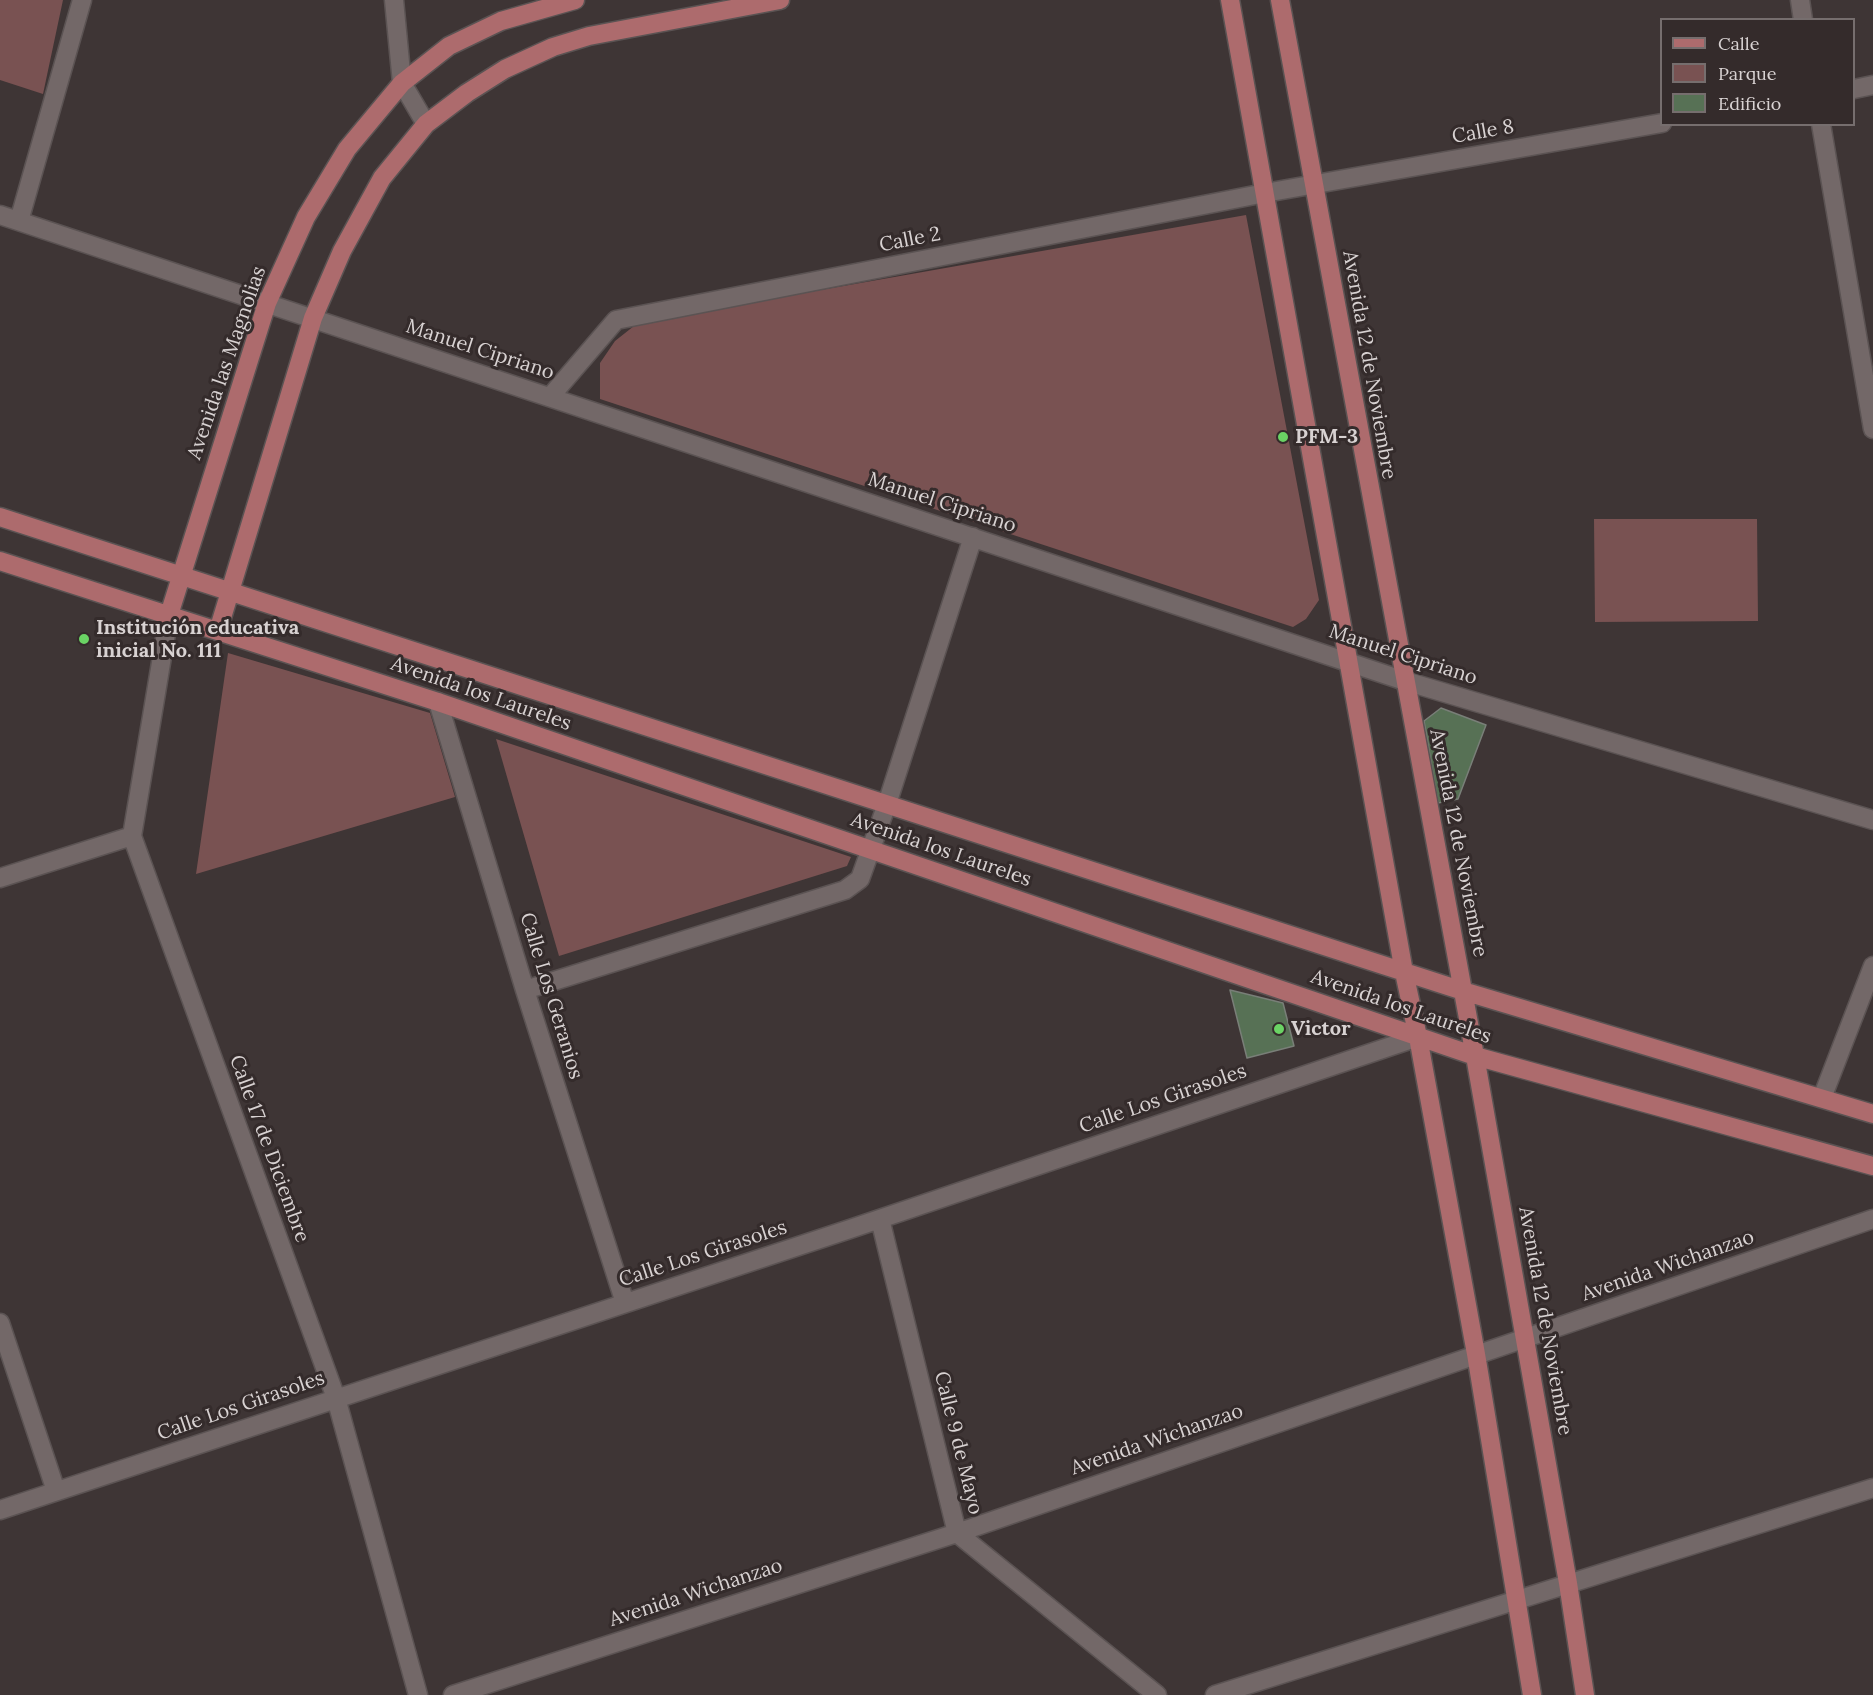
<!DOCTYPE html>
<meta charset="utf-8">
<style>
body{margin:0}
#map{position:relative;width:1873px;height:1695px;overflow:hidden;background:#3e3535;font-family:Lora,serif}
canvas{display:block}
.legend{position:absolute;left:1660px;top:18px;width:195px;height:108px;box-sizing:border-box;background:#342b2b;border:2px solid #766e6e;margin:0;padding:8px 10px;list-style:none;font-size:18px;color:#d8d2d2}
.legend li{display:flex;align-items:center;gap:12px;height:30px}
.legend b{width:30px;border:2px solid #766e6e}
</style>
<div id="map">
<canvas width="1873" height="1695"></canvas>
<ul class="legend">
<li><b style="height:8px;background:#ad6b6d"></b>Calle</li>
<li><b style="height:16px;background:#795252"></b>Parque</li>
<li><b style="height:16px;background:#577155"></b>Edificio</li>
</ul>
</div>
<script>
const g = document.querySelector('canvas').getContext('2d');
g.lineJoin = 'round';
function paint(path, color) { g.fillStyle = color; g.fill(path, 'evenodd'); }
function stroke(path, color, width, dash) { g.strokeStyle = color; g.lineWidth = width; g.lineCap = dash ? 'butt' : 'round'; g.setLineDash(dash || []); g.stroke(path); }
function write(font, color, halo, rows, align = 'center') {
  g.font = font + ' Lora,serif'; g.lineWidth = 6; g.setLineDash([]); g.textBaseline = 'middle'; g.strokeStyle = halo; g.fillStyle = color; for (const [text, x, y, turn = 0] of rows) {
    g.save(); g.translate(x, y); g.rotate((+turn || 0) * Math.PI / 180); g.textAlign = isNaN(turn) ? turn : align; if (halo) g.strokeText(text, 0, 0); g.fillText(text, 0, 0); g.restore();
  }
}
paint(new Path2D(`
 M0,0H63L43,94L0,80Z
 M1246,215L1319,600L1306,619L1293,627L600,399V363L615,341L639,322Z
 M1594,519H1757L1758,621L1595,622Z
 M228,653L430,713L455,797L196,874Z
 M496,739L851,857L847,866L559,956Z`), '#795252');
const building = new Path2D(`
 M1441,708L1486,725L1458,799L1438,803L1424,721Z
 M1230,990L1283,1003L1294,1046L1247,1058Z`);
paint(building, '#577155');
stroke(building, '#797f78', 1.5);
const minor = new Path2D(`
 M394,0L402,83L426,124
 M1800,0L1803,20
 M1854,89L1873,85
 M1821,124L1873,429
 M0,215L1405,681L1873,820
 M19,221L82,0
 M550,397L616,320L1265,193L1662,123
 M169,615L132,836L336,1398L418,1695
 M438,702L525,990L625,1303
 M0,878L132,836
 M525,990L845,890L860,879L887,804L973,537
 M1822,1098L1873,966
 M880,1219L957,1533L1157,1695
 M0,1323L56,1491
 M0,1510L850,1229L1418,1037
 M453,1695L957,1533L1873,1219
 M1215,1695L1873,1488`);
const major = new Path2D(`
 M1230,0L1404,972L1418,1037L1476,1354L1532,1695
 M1280,0L1475,1056L1568,1583L1585,1695
 M0,517L1463,991L1873,1114
 M0,561L438,702L1475,1056L1873,1166
 M169,615L267,303L306,217L347,149L402,83L449,46L501,21L575,0
 M218,631L313,318L342,251L382,178L426,124L467,93L505,69L553,47L589,36L780,0`);
stroke(minor, '#5b5353', 21);
stroke(major, '#5b5353', 21);
stroke(minor, '#736868', 18);
stroke(major, '#ad6b6d', 18);
for (const [x, y, r, color] of [
 [1283,437,6,"#6ad364"],
 [84,639,6,"#6ad364"],
 [1279,1029,6,"#6ad364"]
]) { const dot = new Path2D(); dot.arc(x, y, r, 0, 2 * Math.PI); g.fillStyle = color; g.fill(dot); stroke(dot, '#342b2b', 2); }
write('20px', '#d8d2d2', '#342b2b', [
 ["Calle 8",1483,132,-10],
 ["Calle 2",910,240,-11],
 ["Manuel Cipriano",480,350,18],
 ["Avenida las Magnolias",227,363,-71],
 ["Avenida 12 de Noviembre",1369,365,80],
 ["Manuel Cipriano",942,503,18],
 ["Manuel Cipriano",1403,655,18],
 ["Avenida los Laureles",481,694,19],
 ["Avenida 12 de Noviembre",1458,843,79],
 ["Avenida los Laureles",941,850,19],
 ["Calle Los Geranios",551,996,73],
 ["Avenida los Laureles",1401,1007,19],
 ["Calle Los Girasoles",1163,1099,-19],
 ["Calle 17 de Diciembre",269,1149,70],
 ["Calle Los Girasoles",703,1254,-18],
 ["Avenida Wichanzao",1668,1266,-19],
 ["Avenida 12 de Noviembre",1545,1321,80],
 ["Calle Los Girasoles",241,1406,-19],
 ["Avenida Wichanzao",1157,1440,-19],
 ["Calle 9 de Mayo",958,1443,76],
 ["Avenida Wichanzao",696,1593,-18]
]);
write('bold 20px', '#d8d2d2', '#342b2b', [
 ["PFM-3",1295,437],
 ["Institución educativa",96,628],
 ["inicial No. 111",96,651],
 ["Victor",1291,1029]
], 'left');
</script>
